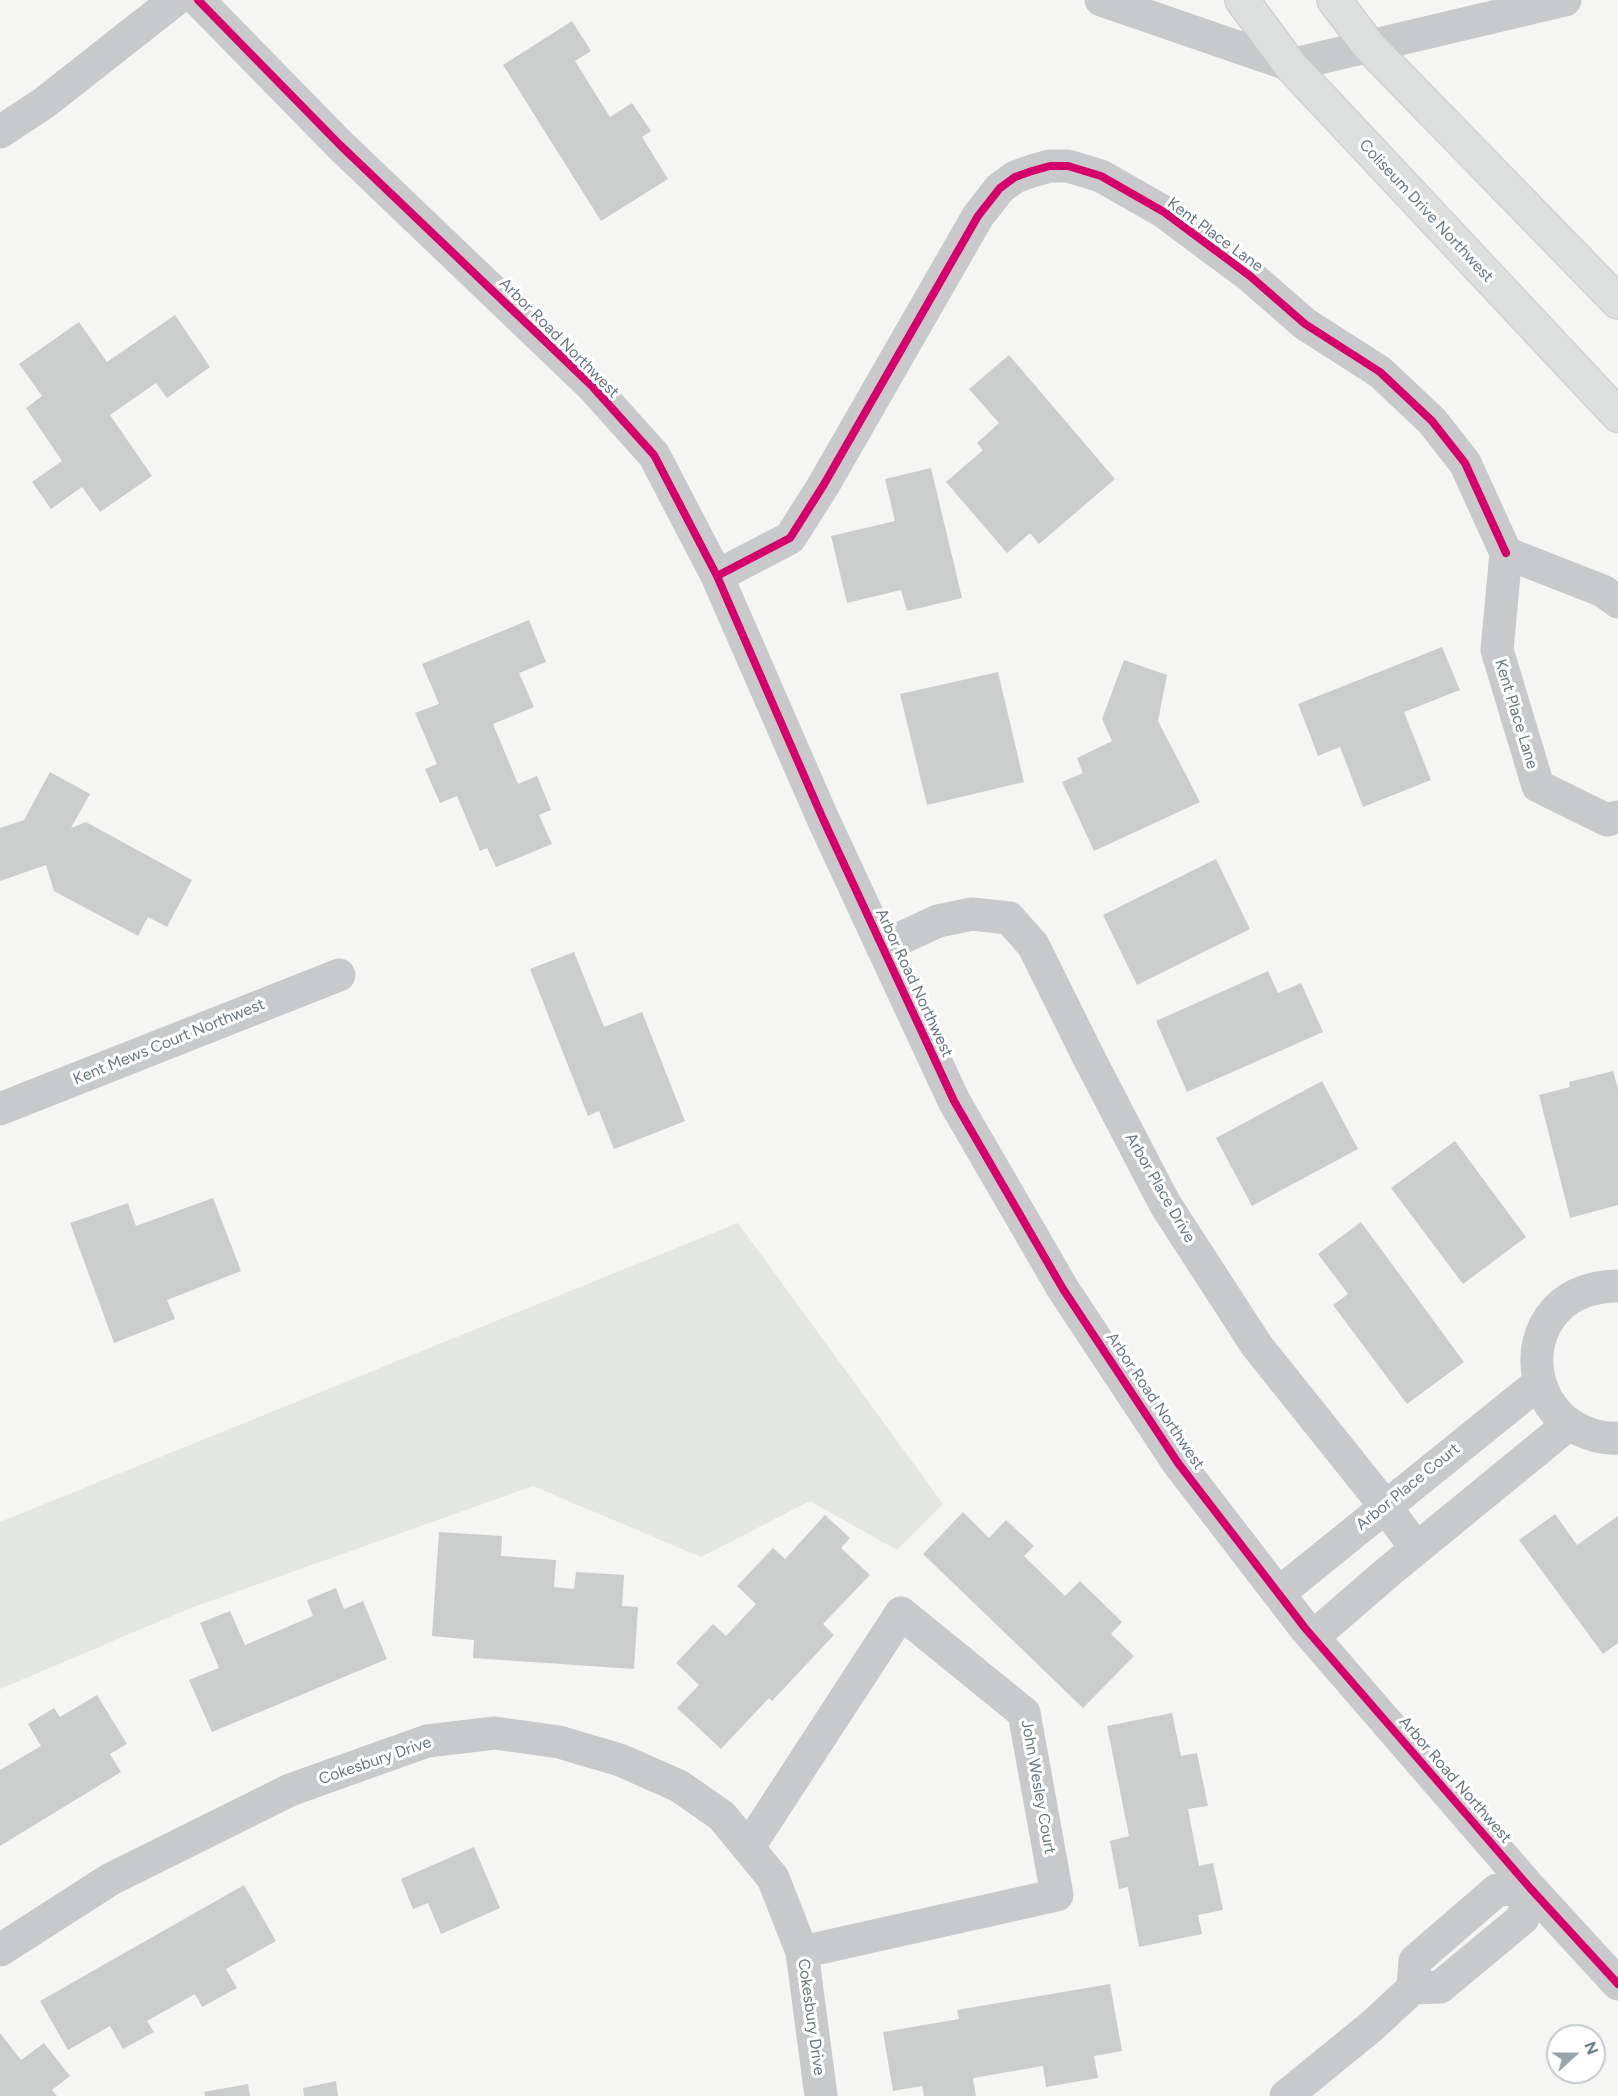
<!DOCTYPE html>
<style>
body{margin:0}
#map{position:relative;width:1618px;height:2096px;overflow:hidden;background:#f5f5f4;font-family:Figtree,sans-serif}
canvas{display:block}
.north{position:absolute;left:1546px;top:2024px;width:60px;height:60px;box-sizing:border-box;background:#fff;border:2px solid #c3c9cd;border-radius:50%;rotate:69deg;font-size:16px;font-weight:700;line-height:24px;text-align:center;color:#687881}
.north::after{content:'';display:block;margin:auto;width:21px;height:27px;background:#99a4a9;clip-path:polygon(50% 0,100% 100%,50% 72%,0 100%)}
</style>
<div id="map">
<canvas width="1618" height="2096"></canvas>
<div class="north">N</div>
</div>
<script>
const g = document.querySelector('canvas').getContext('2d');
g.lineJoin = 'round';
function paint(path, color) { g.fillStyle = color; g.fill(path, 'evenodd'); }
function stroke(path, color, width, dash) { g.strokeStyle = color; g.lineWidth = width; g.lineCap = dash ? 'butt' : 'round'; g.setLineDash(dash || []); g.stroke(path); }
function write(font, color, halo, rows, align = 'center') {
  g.font = font + ' Figtree,sans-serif'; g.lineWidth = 6; g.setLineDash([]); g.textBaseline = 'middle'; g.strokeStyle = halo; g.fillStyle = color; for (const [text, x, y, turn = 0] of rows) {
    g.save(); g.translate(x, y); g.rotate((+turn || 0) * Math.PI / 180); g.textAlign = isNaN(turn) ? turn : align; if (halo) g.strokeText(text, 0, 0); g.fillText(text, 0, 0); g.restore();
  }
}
paint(new Path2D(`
 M738,1223L943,1504L897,1550L810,1501L701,1557L533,1486L188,1609L0,1689V1522Z`), '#e4e6e1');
paint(new Path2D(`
 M572,21L591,51L575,61L610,117L632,103L651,131L642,137L668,179L601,221L503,65Z
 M175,315L210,367L167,398L156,383L110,415L152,476L100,512L82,487L51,509L32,482L62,461L26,408L42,396L19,364L79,322L107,362Z
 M1009,355L1115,479L1039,544L1030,533L1007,553L946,482L983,450L977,443L999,423L969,389Z
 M931,468L962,598L907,611L901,590L847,603L831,536L895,521L885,479Z
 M529,620L546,662L519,673L534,707L493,724L518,784L537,776L551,810L539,815L552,844L496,867L487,848L480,851L457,796L440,803L425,769L437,764L415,713L439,704L422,664Z
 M1442,647L1460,690L1404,712L1431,780L1363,807L1340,747L1318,756L1298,704Z
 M1124,660L1167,675L1158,721L1200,802L1094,851L1062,782L1083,773L1077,758L1112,741L1102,719Z
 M998,672L1024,782L927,805L900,694Z
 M50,772L90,794L71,828L86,822L192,880L167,927L148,917L138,936L54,891L46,865L0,881V828L24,820Z
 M1216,859L1250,929L1137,985L1103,915Z
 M574,952L604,1027L642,1012L685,1121L614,1149L599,1111L588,1116L530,969Z
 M1268,971L1278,993L1301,983L1323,1032L1187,1092L1156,1021Z
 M1613,1071L1618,1089V1205L1570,1218L1539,1095L1570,1087L1569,1082Z
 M1322,1081L1358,1149L1252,1206L1216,1138Z
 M1455,1141L1526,1237L1463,1284L1391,1188Z
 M213,1198L241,1271L167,1300L175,1319L114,1343L70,1223L128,1203L136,1226Z
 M1361,1222L1464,1362L1407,1404L1333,1305L1348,1294L1318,1254Z
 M963,1512L989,1538L1006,1520L1034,1546L1024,1556L1065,1596L1080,1581L1122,1622L1111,1634L1134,1656L1083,1708L923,1554Z
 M1555,1514L1577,1545L1618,1516V1643L1603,1654L1519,1540Z
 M825,1515L850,1538L841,1548L870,1575L823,1624L834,1635L772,1701L769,1698L721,1749L677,1708L699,1685L676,1663L713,1624L726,1636L756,1604L737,1586L773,1548L785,1559Z
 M439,1532L502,1536L501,1556L556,1560L554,1587L574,1589L576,1572L624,1575L622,1606L638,1607L634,1669L473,1658L474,1640L432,1636Z
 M336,1588L344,1609L363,1601L387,1659L212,1732L189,1680L219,1668L200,1623L230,1611L245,1645L313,1616L307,1600Z
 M97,1695L127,1744L110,1754L121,1772L0,1846V1770L41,1746L28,1724L54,1708L60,1717Z
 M1172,1713L1181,1756L1197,1753L1208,1806L1188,1809L1199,1866L1213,1863L1223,1910L1198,1915L1202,1934L1139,1947L1128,1887L1119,1889L1110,1841L1129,1836L1107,1726Z
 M474,1847L500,1908L441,1934L428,1903L413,1909L401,1879Z
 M244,1885L276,1941L226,1969L237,1988L202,2007L195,1994L147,2021L154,2032L123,2049L110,2026L68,2050L40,2001Z
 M1110,1984L1122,2051L1094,2056L1098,2078L1046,2087L1043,2066L973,2078L976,2096H924L922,2086L893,2091L883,2032L959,2019L957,2010Z
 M0,2033L21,2060L44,2043L70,2076L52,2090L57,2096H0Z
 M336,2081L338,2096H304L303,2088Z
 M248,2084L250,2096H205L204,2092Z`), '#cbcdcd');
const major = new Path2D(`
 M1242,0L1290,65L1618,415
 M1334,0L1369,46L1618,302`);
stroke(major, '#d0d1d1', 36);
stroke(new Path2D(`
 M198,0L340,145L591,385L654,455L717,576L823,819L954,1101L1063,1289L1178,1463L1305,1628L1530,1888L1618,1984
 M1101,0L1290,65L1565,0
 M0,132L44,103L175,0
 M717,576L790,538L823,486L978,216L1000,188L1015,177L1032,171L1050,166H1068L1101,176L1164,212L1250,276L1305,324L1380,372L1432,421L1465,463L1506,553
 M1618,602L1603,591L1506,553L1497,650L1538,786L1607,820L1618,817
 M882,947L938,921L972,914L1009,918L1033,945L1089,1058L1165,1204L1257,1346L1385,1506L1416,1548
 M0,1109L339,975
 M1618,1286C1595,1286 1571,1293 1555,1311C1523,1347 1535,1408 1578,1429C1590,1435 1604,1439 1618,1438
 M1279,1593L1539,1383
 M1313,1637L1388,1572L1569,1424
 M748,1848L901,1613L1024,1713L1057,1895L802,1952
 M0,1950L111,1879L290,1790L427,1741L495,1733L559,1742L620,1760L679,1786L722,1816L773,1878L802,1952L821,2096
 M1286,2096L1372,2026L1413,1988L1440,1987L1523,1918L1530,1888L1497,1890L1415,1961L1413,1988`), '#c7c9ca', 33);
stroke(major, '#dddede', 33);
stroke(new Path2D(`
 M198,0L340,145L591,385L654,455L717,576L823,819L954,1101L1063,1289L1178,1463L1305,1628L1530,1888L1618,1984
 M717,576L790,538L823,486L978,216L1000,188L1015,177L1032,171L1050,166H1068L1101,176L1164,212L1250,276L1305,324L1380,372L1432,421L1465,463L1506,553`), '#d6006c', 8);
write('16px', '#687881', '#fff', [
 ["Coliseum Drive Northwest",1426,211,47],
 ["Kent Place Lane",1215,235,36],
 ["Arbor Road Northwest",559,338,45],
 ["Kent Place Lane",1516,714,73],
 ["Arbor Road Northwest",914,983,65],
 ["Kent Mews Court Northwest",169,1042,-22],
 ["Arbor Place Drive",1160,1188,60],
 ["Arbor Road Northwest",1155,1401,56],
 ["Arbor Place Court",1408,1487,-39],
 ["Cokesbury Drive",375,1761,-19],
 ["Arbor Road Northwest",1455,1780,49],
 ["John Wesley Court",1038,1787,80],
 ["Cokesbury Drive",811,2017,82]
]);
</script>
